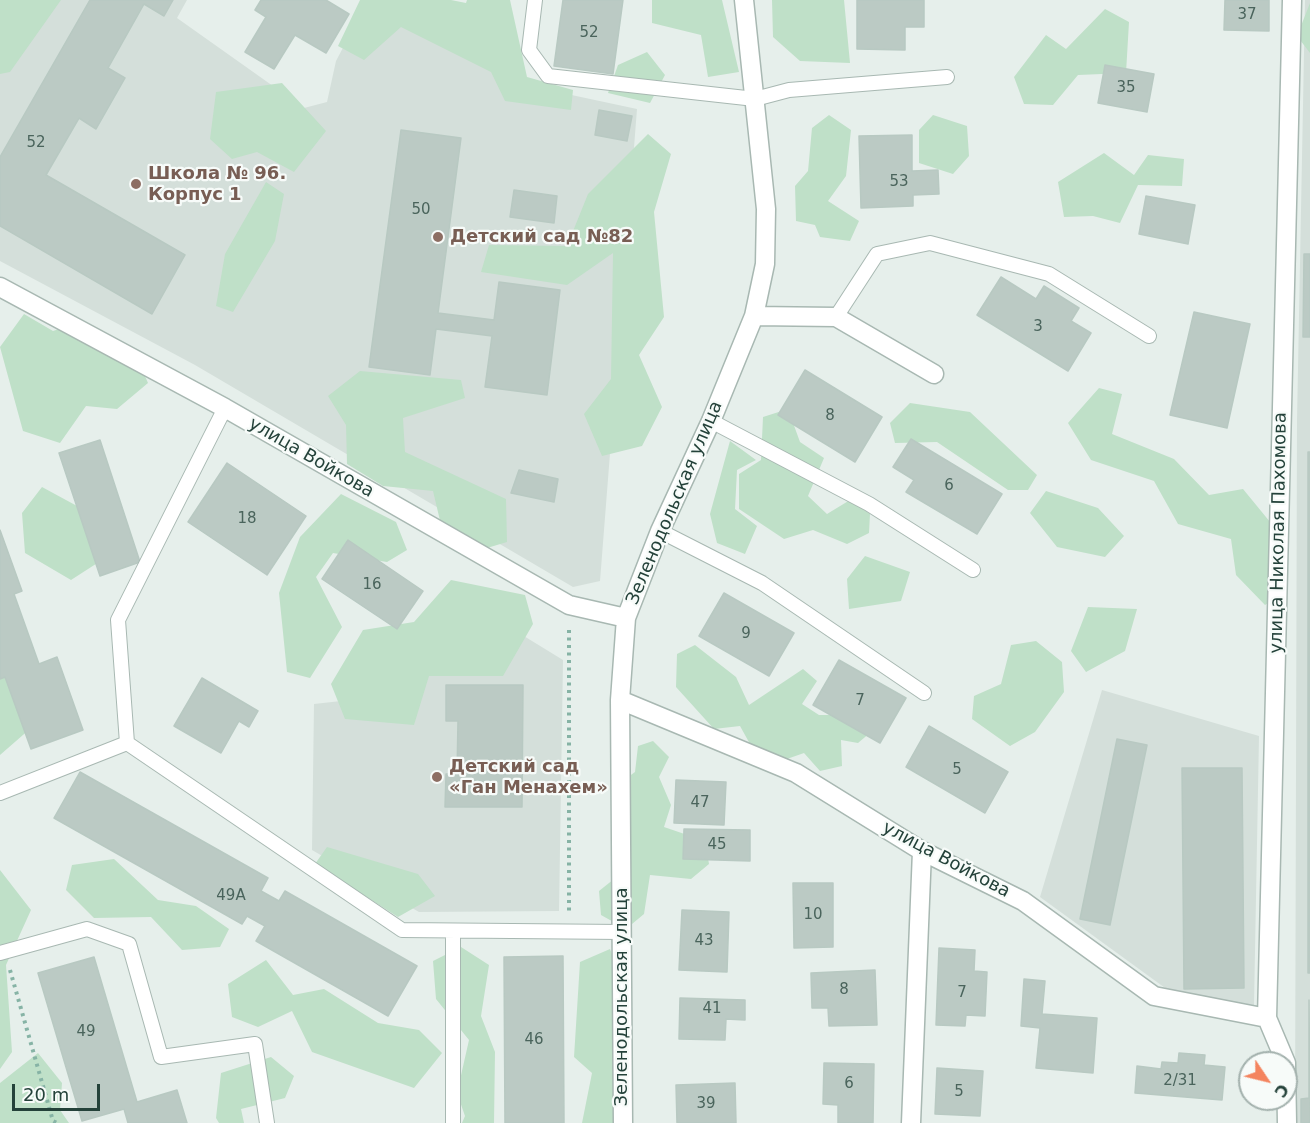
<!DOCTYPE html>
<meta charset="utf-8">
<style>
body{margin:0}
#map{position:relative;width:1310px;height:1123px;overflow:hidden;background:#e6efeb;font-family:"DejaVu Sans",sans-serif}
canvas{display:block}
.north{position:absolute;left:1238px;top:1051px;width:60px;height:60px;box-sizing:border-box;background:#f7fbf9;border:2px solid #a3b1ad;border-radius:50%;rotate:125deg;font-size:16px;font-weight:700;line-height:24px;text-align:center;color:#24423a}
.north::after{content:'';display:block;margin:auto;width:21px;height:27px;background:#f4845f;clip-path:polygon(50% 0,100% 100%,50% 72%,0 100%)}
.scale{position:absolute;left:12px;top:1084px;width:88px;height:27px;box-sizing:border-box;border:3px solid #24423a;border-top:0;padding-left:8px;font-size:18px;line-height:21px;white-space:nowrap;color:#24423a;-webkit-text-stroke:4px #f7fbf9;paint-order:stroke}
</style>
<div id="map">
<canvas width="1310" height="1123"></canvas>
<div class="north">С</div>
<div class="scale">20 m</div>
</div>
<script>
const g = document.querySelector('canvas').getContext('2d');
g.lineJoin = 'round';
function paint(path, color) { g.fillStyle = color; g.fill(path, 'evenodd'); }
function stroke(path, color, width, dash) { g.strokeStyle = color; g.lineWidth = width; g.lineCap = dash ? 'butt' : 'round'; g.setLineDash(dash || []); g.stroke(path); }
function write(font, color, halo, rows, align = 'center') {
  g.font = font + ' "DejaVu Sans",sans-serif'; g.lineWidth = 4.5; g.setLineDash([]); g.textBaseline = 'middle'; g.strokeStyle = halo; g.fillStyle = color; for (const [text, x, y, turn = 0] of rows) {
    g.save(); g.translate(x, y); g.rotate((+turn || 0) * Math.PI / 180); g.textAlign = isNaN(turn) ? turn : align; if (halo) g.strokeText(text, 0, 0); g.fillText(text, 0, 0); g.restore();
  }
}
paint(new Path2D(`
 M0,0H187L177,18L304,108L327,102L336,61L368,0L520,84L637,109L600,581L573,587L195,365L0,261Z
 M1305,0H1310V1123H1295L1297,421Z
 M457,595L563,660L559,911L419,912L312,850L314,704L386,696Z
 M1102,690L1259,736L1254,1005L1172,993L1040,897Z`), '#d4dfda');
paint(new Path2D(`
 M0,0H61L10,72L0,74Z
 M360,0H451L466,3L467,0H510L527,77L573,90L571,110L505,101L491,72L401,27L364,60L338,46Z
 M652,0H722L739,72L708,77L701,35L652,23Z
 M772,0H844L850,63L800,61L773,37Z
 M1310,3V53L1297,36Z
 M1105,9L1129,22L1126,73L1078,75L1053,105L1024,104L1014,77L1046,35L1066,49Z
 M647,52L665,75L650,103L608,93L618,65Z
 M282,83L326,131L294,172L257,152L232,159L210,139L216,92Z
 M829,115L851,130L846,176L828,201L859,221L850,241L820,237L815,225L796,221L795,186L808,171L812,128Z
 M933,115L967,126L969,156L953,174L919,163V130Z
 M648,134L671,154L654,212L664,317L639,355L662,407L642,446L602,456L584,414L611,379L613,253L567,285L481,272L489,245L567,246L588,194Z
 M1104,153L1134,175L1148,155L1184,159L1182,186L1138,185L1120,223L1093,216L1064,217L1058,182Z
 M266,182L284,194L275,241L233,312L216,306L225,254Z
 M24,314L53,331L83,321L135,353L148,383L117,409L86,406L60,443L23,431L0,347Z
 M360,371L461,380L465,398L403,418L405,452L506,499L507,542L477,551L442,529L433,491L383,486L347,464L346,425L328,396Z
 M1099,388L1122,394L1112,434L1174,459L1209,495L1243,489L1284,539L1285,593L1265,605L1236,575L1231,539L1178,524L1154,481L1091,460L1068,423Z
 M910,403L970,412L1037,475L1028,490H1008L937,442L895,443L890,423Z
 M788,409L800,442L824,458L808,496L827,514L850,500L870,514L869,533L847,544L813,530L784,539L739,509V474L761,460L763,417Z
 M730,441L756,460L737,470L735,509L757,526L745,554L717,543L710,514Z
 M42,487L101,519L102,560L71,580L25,553L22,513Z
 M1046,491L1098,508L1124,536L1105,557L1057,547L1030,513Z
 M341,494L396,522L407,550L387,562L333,553L316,577L342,627L310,678L287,672L279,593L300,537Z
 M865,556L910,572L901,601L849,609L847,579Z
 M451,580L525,595L533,624L503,676H429L414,725L345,719L331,684L363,630L414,622Z
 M1088,607L1137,609L1125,651L1086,672L1071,651Z
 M1036,641L1062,662L1064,692L1035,732L1010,746L972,719L974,696L1001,684L1011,645Z
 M695,645L736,677L749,705L803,669L817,681L802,704L819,715H858L871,732L858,743L841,740L842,766L820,771L804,753L784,760L750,744L740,726L714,729L676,687L677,654Z
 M17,672L31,728L0,755V675Z
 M653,741L669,757L659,777L671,805L664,827L705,841L709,864L691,879L650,875L644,914L626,929L601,915L599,891L624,871L613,788L635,772L638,746Z
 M327,847L418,874L435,896L398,917L315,864Z
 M114,859L158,900L196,906L229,929L220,947L182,950L151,917L94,918L66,890L72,865Z
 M0,870L31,910L6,965L12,1052L0,1069Z
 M461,947L489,965L481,1016L495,1052L494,1123H462L465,1116L457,1093L469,1040L436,999L433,961Z
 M610,949L629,997L612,1055L617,1123H582L592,1073L574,1057L580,962Z
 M266,960L293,995L324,989L378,1023L419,1030L442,1053L414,1088L312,1052L292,1011L258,1027L232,1017L228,984Z
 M38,1053L62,1083L60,1110L69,1123H0V1083Z
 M271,1057L294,1076L285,1098L241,1109L244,1123H219L216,1118L221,1073Z`), '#bfe0c8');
const building = new Path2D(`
 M90,0H173L164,16L144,4L108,68L125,78L96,129L79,118L46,175L185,255L152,314L0,226V157Z
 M261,0H326L349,14L326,53L295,35L274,69L245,52L266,17L255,10Z
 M563,0H623L613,74L554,66Z
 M857,0H924V27H905V50L857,49Z
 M1225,0H1269V31L1224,30Z
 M1105,65L1154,74L1147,112L1098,103Z
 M599,110L632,116L627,141L595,135Z
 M401,130L461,138L438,313L494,320L499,282L560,290L547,395L485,387L492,336L436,329L430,375L369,367Z
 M912,135V171L938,170L939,194L913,195V206L861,208L859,136Z
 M514,190L557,196L554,223L510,217Z
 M1146,196L1195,205L1188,244L1139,234Z
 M1304,254H1310V337H1303Z
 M1001,277L1036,299L1044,286L1079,308L1071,321L1091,333L1068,371L977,315Z
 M1194,312L1250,324L1227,428L1170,415Z
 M805,370L882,417L855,462L778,415Z
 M911,439L1002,494L977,534L906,492L914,480L893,467Z
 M100,440L140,562L100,576L59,453Z
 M1308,452H1310V973H1308Z
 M227,463L306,516L267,575L188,522Z
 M519,470L558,479L554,502L511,493Z
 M0,530L22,591L14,594L39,664L57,657L83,730L31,749L5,677L0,679Z
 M348,540L423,591L397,629L322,579Z
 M724,593L794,633L769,676L699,636Z
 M839,660L906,698L880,743L813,705Z
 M202,678L258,711L249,727L239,721L221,753L174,726Z
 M446,685H523L522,807H445L446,774H457L458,721H446Z
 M929,726L1008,772L985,813L906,767Z
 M1117,739L1147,745L1110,925L1080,919Z
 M1182,768H1242L1244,988L1184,989Z
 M80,772L268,878L261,891L279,901L285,891L417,966L388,1016L256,941L265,926L247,916L242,924L54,818Z
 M676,780L726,782L724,825L674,823Z
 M684,829L750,830V861L683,859Z
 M793,883H833V947L794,948Z
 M682,910L729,912L727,972L679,970Z
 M939,948L975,950L974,971L987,972L985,1016L966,1015L965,1026L936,1025Z
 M563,956L564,1123H505L504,957Z
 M94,957L137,1102L177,1090L187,1123H128L124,1109L82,1121L38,973Z
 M875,970L877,1025L829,1026L828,1008H812L811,973Z
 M1024,979L1045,981L1042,1014L1097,1018L1093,1073L1036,1068L1040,1028L1021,1026Z
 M680,998L745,1000V1020L726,1019L725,1040L679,1039Z
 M1309,1000L1310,1123H1301V1099L1309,1098Z
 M1179,1053L1205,1055L1204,1065L1225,1067L1222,1100L1135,1093L1137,1066L1161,1069L1162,1062L1178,1063Z
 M824,1063L874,1064L873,1123H838V1105L823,1104Z
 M937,1068L983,1071L980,1116L935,1114Z
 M735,1083L736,1123H677L676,1085Z`);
paint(building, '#bbcac4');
stroke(building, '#b8c9c2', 1.5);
const lane = new Path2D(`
 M535,0L529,50L548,76L755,99L789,90L947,77
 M836,317L877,254L930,243L1049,274L1149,336
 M711,421L869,504L973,570
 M660,531L762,583L924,693
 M127,743L118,620L225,408
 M0,793L127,743L402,930L622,932
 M0,953L87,929L129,944L161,1057L255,1044L267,1123
 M453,1123V931`);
const street = new Path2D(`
 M0,287L225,408L569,605L626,618
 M754,316L836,317L934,374
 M620,700L796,773L922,851L1023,901L1154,996L1267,1018
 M1286,1063L1267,1018L1292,0
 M1286,1064L1287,1123
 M623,1123L620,700L626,618L660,531L711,421L754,316L765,264L766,209L744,0
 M911,1123L922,851`);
stroke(lane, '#a8b8b2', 16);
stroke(street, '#a8b8b2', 21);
stroke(new Path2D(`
 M569,630V911
 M10,970L53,1121L57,1123`), '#86b3a5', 4, [3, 4.5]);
stroke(lane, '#fff', 14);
stroke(street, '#fff', 18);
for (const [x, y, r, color] of [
 [136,184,6,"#8d6e63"],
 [438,237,6,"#8d6e63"],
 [437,777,6,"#8d6e63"]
]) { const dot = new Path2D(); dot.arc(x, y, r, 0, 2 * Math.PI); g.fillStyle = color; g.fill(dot); stroke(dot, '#f7fbf9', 2); }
write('15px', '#4a645c', null, [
 ["37",1247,15],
 ["52",589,33],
 ["35",1126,88],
 ["52",36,143],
 ["53",899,182],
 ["50",421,210],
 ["3",1038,327],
 ["8",830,416],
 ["6",949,486],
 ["18",247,519],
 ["16",372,585],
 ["9",746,634],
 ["7",860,701],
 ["5",957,770],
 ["47",700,803],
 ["45",717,845],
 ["49А",231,896],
 ["10",813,915],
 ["43",704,941],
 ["8",844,990],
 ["7",962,993],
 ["41",712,1009],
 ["49",86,1032],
 ["46",534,1040],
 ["2/31",1180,1081],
 ["6",849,1084],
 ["5",959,1092],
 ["39",706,1104]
]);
write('bold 18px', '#785e54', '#f7fbf9', [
 ["Школа № 96.",148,174],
 ["Корпус 1",148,195],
 ["Детский сад №82",450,237],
 ["Детский сад",449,767],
 ["«Ган Менахем»",449,788]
], 'left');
write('18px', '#24423a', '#f7fbf9', [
 ["улица Войкова",311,458,30],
 ["Зеленодольская улица",675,503,-67],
 ["улица Николая Пахомова",1279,533,-89],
 ["улица Войкова",946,860,28],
 ["Зеленодольская улица",622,997,-90]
]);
</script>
